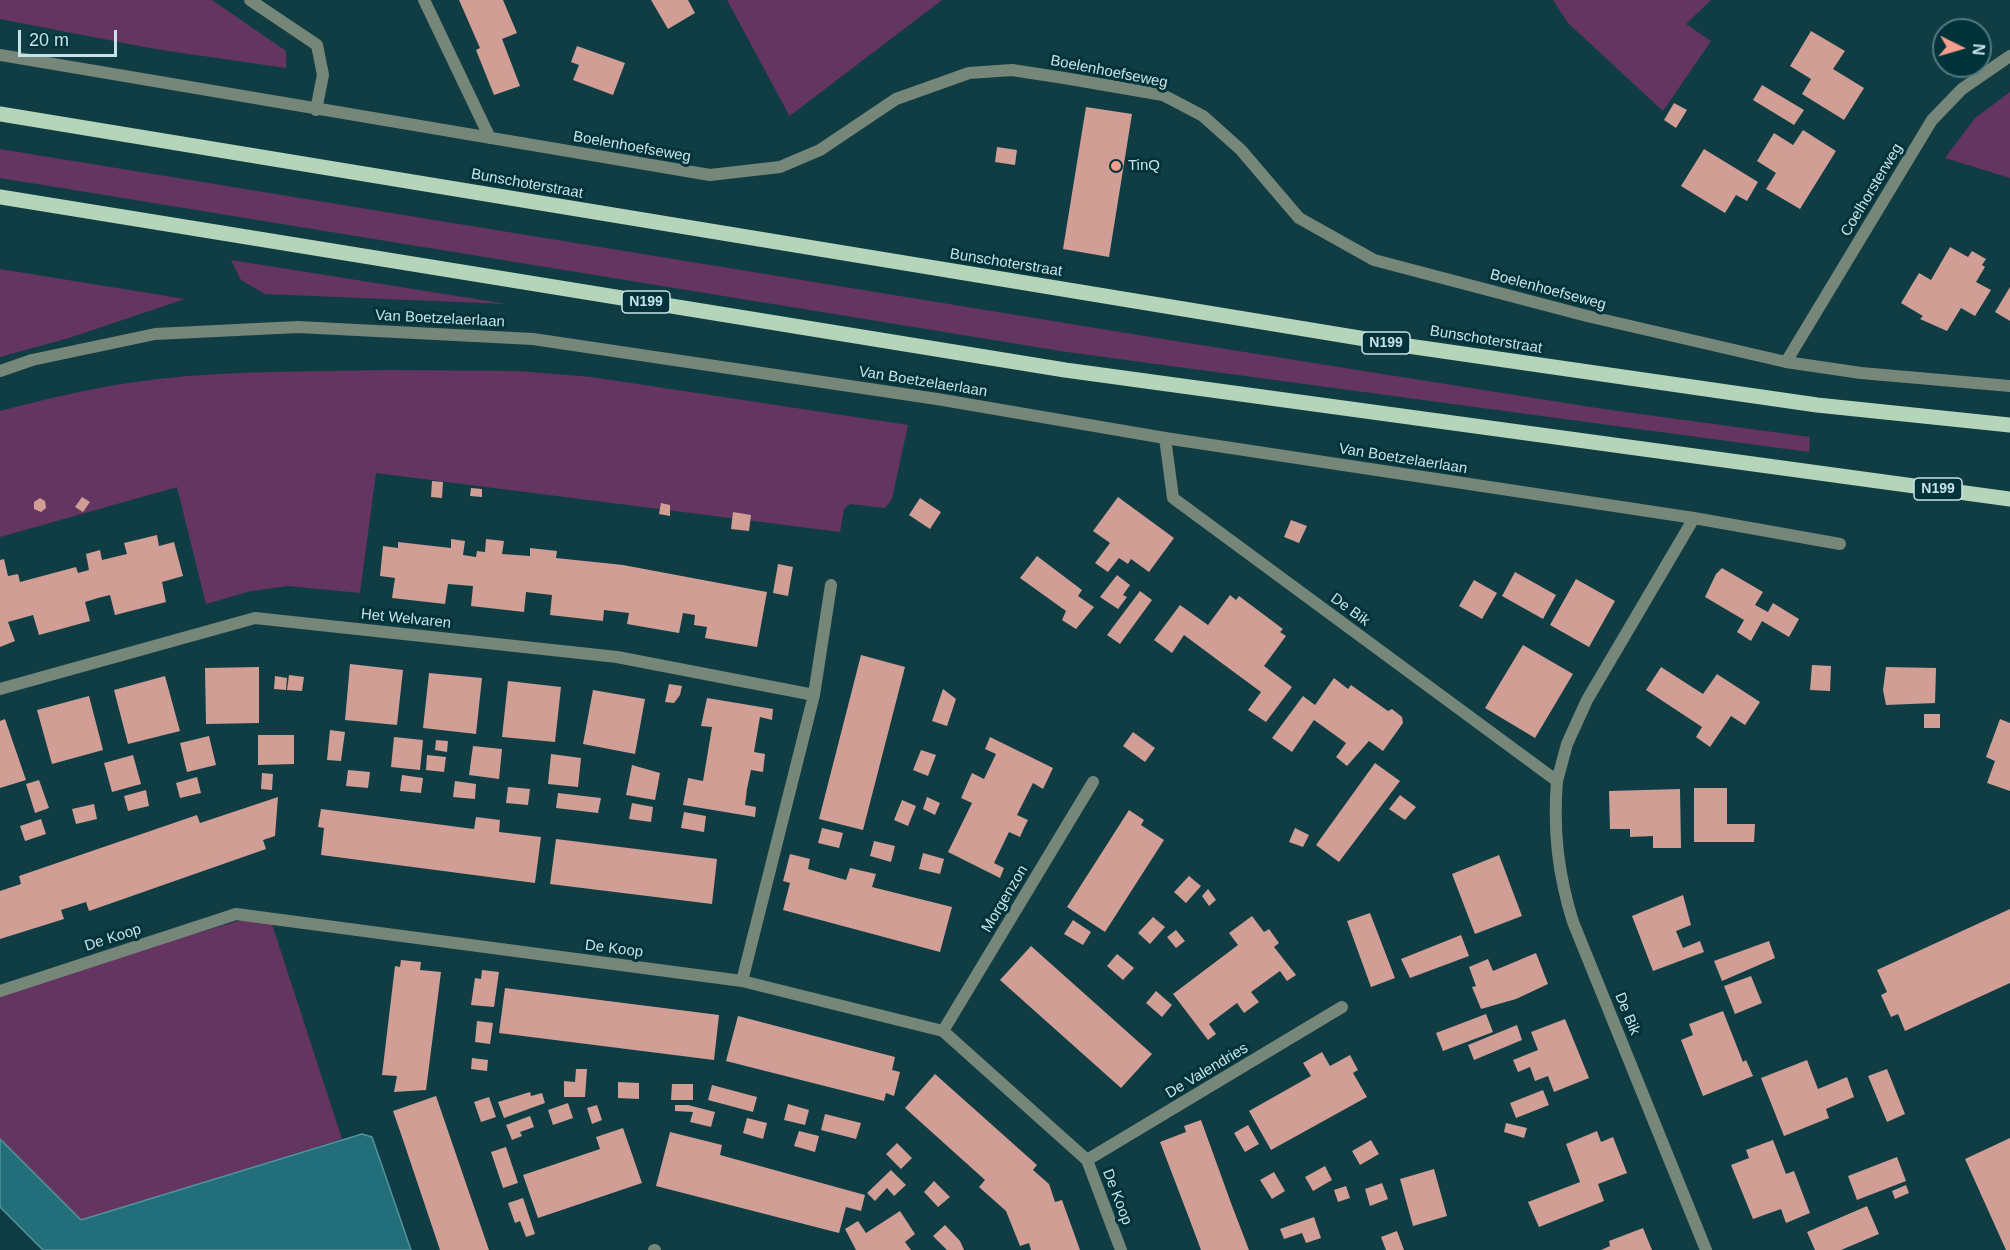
<!DOCTYPE html>
<style>
body{margin:0}
#map{position:relative;width:2010px;height:1250px;overflow:hidden;background:#103d44;font-family:Helvetica,sans-serif}
canvas{display:block}
.north{position:absolute;left:1932px;top:18px;width:60px;height:60px;box-sizing:border-box;background:#02333a;border:2px solid #517980;border-radius:50%;rotate:95deg;font-size:16px;font-weight:700;line-height:24px;text-align:center;color:#c7e3e9}
.north::after{content:'';display:block;margin:auto;width:21px;height:27px;background:#f59d8f;clip-path:polygon(50% 0,100% 100%,50% 72%,0 100%)}
.scale{position:absolute;left:18px;top:30px;width:99px;height:27px;box-sizing:border-box;border:3px solid #c7e3e9;border-top:0;padding-left:8px;font-size:18px;line-height:21px;white-space:nowrap;color:#c7e3e9;-webkit-text-stroke:4px #02333a;paint-order:stroke}
</style>
<div id="map">
<canvas width="2010" height="1250"></canvas>
<div class="north">N</div>
<div class="scale">20 m</div>
</div>
<script>
const g = document.querySelector('canvas').getContext('2d');
g.lineJoin = 'round';
function paint(path, color) { g.fillStyle = color; g.fill(path, 'evenodd'); }
function stroke(path, color, width, dash) { g.strokeStyle = color; g.lineWidth = width; g.lineCap = dash ? 'butt' : 'round'; g.setLineDash(dash || []); g.stroke(path); }
function write(font, color, halo, rows, align = 'center') {
  g.font = font + ' Helvetica,sans-serif'; g.lineWidth = 6; g.setLineDash([]); g.textBaseline = 'middle'; g.strokeStyle = halo; g.fillStyle = color; for (const [text, x, y, turn = 0] of rows) {
    g.save(); g.translate(x, y); g.rotate((+turn || 0) * Math.PI / 180); g.textAlign = isNaN(turn) ? turn : align; if (halo) g.strokeText(text, 0, 0); g.fillText(text, 0, 0); g.restore();
  }
}
paint(new Path2D(`
 M0,0H212L286,51V68L155,49L0,19Z
 M727,0H942L787,118L789,115Z
 M1553,0H1711L1686,24L1711,41L1663,111L1568,23Z
 M2010,92V178L1945,158L1975,118Z
 M0,149L1169,340L1603,409L1810,437L1809,452L1067,352L0,178Z
 M231,260L507,304L265,294L241,280Z
 M0,269L185,299L69,338L0,357Z
 M389,370L518,371L591,377L908,425L892,499L885,508L850,504L844,509L840,532L376,473L360,593L288,586L251,591L206,604L177,487L0,537V411C47,399 95,387 143,381C224,370 308,372 389,370Z
 M269,915L342,1139L81,1220L0,1139V990L242,920Z`), '#643561');
const water = new Path2D(`
 M362,1134L372,1137L411,1250H43L0,1207V1139L81,1220Z`);
paint(water, '#226f7b');
stroke(water, '#54929c', 1.5);
paint(new Path2D(`
 M459,0H503L517,33L502,39L520,86L494,95L476,50L480,48Z
 M651,0H688L695,13L668,29Z
 M1811,31L1845,51L1833,69L1864,88L1844,120L1802,94L1811,79L1790,66Z
 M577,46L625,63L613,95L573,80L579,65L571,62Z
 M1762,85L1804,110L1794,125L1753,100Z
 M1674,103L1687,110L1676,128L1664,120Z
 M1086,107L1132,114L1109,257L1063,249Z
 M1803,130L1836,151L1800,209L1766,189L1776,173L1757,161L1774,133L1793,145Z
 M997,147L1017,150L1015,165L995,162Z
 M1704,149L1758,182L1747,201L1736,195L1725,213L1681,186Z
 M1950,247L1968,257L1972,251L1986,259L1982,265L1985,267L1976,282L1991,290L1975,316L1961,308L1947,331L1920,319L1923,316L1901,303L1919,273L1931,280Z
 M2010,287V321L1995,312Z
 M432,481L443,482L442,498L431,497Z
 M471,488L482,489V497L470,496Z
 M82,497L90,502L83,512L75,507Z
 M1118,497L1174,538L1149,572L1131,559L1128,564L1119,558L1108,572L1095,563L1110,543L1093,531Z
 M40,498L45,501L46,508L41,512L34,509V502Z
 M920,498L941,512L930,529L909,515Z
 M661,503L670,505V516L659,514Z
 M733,512L751,515L749,531L731,529Z
 M1291,520L1307,526L1299,543L1284,537Z
 M157,535L159,546L174,542L183,576L162,582L166,602L115,615L110,595L98,598L85,602L90,621L39,635L33,615L8,622L15,641L0,647V560L4,559L8,576L18,574L20,582L76,567L78,573L89,570L86,554L100,550L102,560L127,554L124,543Z
 M451,539L465,541L463,555L476,557L477,551L485,552L486,539L504,541L502,554L530,556V548L557,551L556,558L623,565L767,592L757,647L705,638L707,627L694,625L695,615L683,613L679,633L627,624L629,613L604,610L603,621L550,615L552,595L526,592L524,612L471,606L473,586L448,584L445,604L392,598L395,578L380,576L383,546L398,548V542L451,548Z
 M1037,556L1082,590L1078,596L1094,607L1076,629L1062,620L1066,611L1020,578Z
 M778,564L793,567L788,596L773,593Z
 M1722,568L1763,592L1755,605L1768,612L1773,603L1799,619L1789,637L1762,621L1751,641L1737,632L1744,620L1705,597L1716,574Z
 M1515,572L1556,595L1543,619L1502,596Z
 M1117,575L1130,585L1123,595L1127,597L1118,609L1100,597Z
 M1576,579L1615,601L1589,647L1550,625Z
 M1474,580L1497,593L1482,619L1459,606Z
 M1140,591L1152,600L1120,644L1107,635Z
 M1230,595L1236,600L1239,596L1283,629L1280,632L1286,636L1264,666L1292,687L1266,722L1248,710L1261,692L1223,664L1184,635L1172,653L1154,640L1180,605L1208,625Z
 M1523,645L1573,674L1535,738L1485,708Z
 M861,655L905,667L863,830L819,819Z
 M350,664L403,670L397,725L345,720Z
 M1812,665L1831,666L1830,691L1810,690Z
 M259,667V723L206,724L205,668Z
 M1661,667L1703,694L1717,674L1760,702L1745,725L1731,716L1710,747L1696,737L1702,727L1646,690Z
 M1886,667L1936,668L1935,703L1886,705L1883,690Z
 M429,673L482,678L476,734L423,728Z
 M289,675L304,677L302,691L287,690Z
 M165,676L180,731L128,744L114,690Z
 M275,676L287,678L286,690L274,689Z
 M1334,678L1348,689L1351,685L1388,711L1392,709L1402,717L1403,723L1383,751L1369,741L1347,766L1336,757L1346,743L1314,720L1292,752L1272,738L1303,696L1315,705Z
 M508,681L561,687L555,742L502,737Z
 M669,684L682,686L680,695L674,703L665,702Z
 M943,689L956,699L947,726L932,721Z
 M593,690L645,699L635,754L583,744Z
 M89,696L103,750L52,764L37,710Z
 M707,698L773,709L772,720L760,717L754,752L765,754L763,772L751,770L747,789L745,805L756,807L755,817L683,805L688,778L703,781L712,727L701,726Z
 M1924,714H1940V728H1924Z
 M5,719L26,780L0,788V721Z
 M2000,719L2010,723V791L1987,783L1995,761L1986,757Z
 M330,730L345,732L341,761L327,760Z
 M1133,732L1155,748L1145,762L1123,746Z
 M258,735H294V764L258,765Z
 M209,736L216,765L187,772L180,743Z
 M394,737L423,740L420,770L391,767Z
 M990,737L1053,768L1043,789L1033,783L1017,815L1028,820L1024,828L1020,837L1009,832L994,863L1004,868L1000,878L948,852L972,803L961,798L972,773L984,779L996,754L985,749Z
 M436,740L448,741L447,752L435,750Z
 M473,746L502,749L499,779L469,775Z
 M921,750L936,755L928,776L913,770Z
 M551,754L581,758L578,787L548,784Z
 M133,755L141,784L112,792L104,763Z
 M427,755L446,757L444,772L426,770Z
 M1375,763L1400,781L1339,862L1316,845Z
 M632,765L660,773L655,800L626,795Z
 M348,770L370,772L368,788L346,786Z
 M262,773L273,774L272,790L261,789Z
 M402,775L423,778L421,793L400,791Z
 M197,777L201,793L180,798L176,783Z
 M39,780L49,808L35,813L26,784Z
 M455,781L476,784L475,799L453,797Z
 M508,787L530,789L528,805L506,803Z
 M1694,788H1727V824H1755L1754,842H1694Z
 M1680,789L1681,848H1653V836L1630,837V829H1610L1609,791Z
 M146,790L149,806L128,811L124,796Z
 M558,793L601,798L598,813L556,808Z
 M1400,795L1416,807L1405,820L1389,809Z
 M278,797L275,836L263,840L266,849L89,911L86,902L61,910L64,919L0,939V891L21,884L19,876L197,815L200,823Z
 M927,797L940,803L935,815L923,809Z
 M902,800L916,806L908,826L894,820Z
 M632,803L653,807L651,822L629,819Z
 M94,804L97,819L76,824L72,809Z
 M321,809L474,829L476,817L500,820L499,832L541,837L535,883L321,855L324,828L318,827Z
 M1129,810L1144,820L1141,825L1164,840L1105,932L1067,907Z
 M684,812L706,816L704,832L681,828Z
 M41,819L46,834L25,841L20,826Z
 M822,828L843,833L839,848L818,843Z
 M1295,828L1309,835L1303,847L1289,842Z
 M556,839L717,859L712,904L550,884Z
 M874,841L895,846L891,862L870,856Z
 M923,853L944,859L940,874L919,869Z
 M790,854L810,859L808,869L846,880L850,868L876,874L872,887L952,907L940,952L783,910L790,883L783,881Z
 M1499,855L1522,916L1475,934L1452,874Z
 M1189,876L1201,886L1186,903L1174,892Z
 M1208,889L1216,900L1209,906L1202,896Z
 M1683,895L1691,925L1676,931L1683,948L1700,941L1704,952L1653,971L1632,916Z
 M2010,909V983L1905,1031L1898,1014L1891,1017L1881,995L1887,992L1877,970Z
 M1370,913L1395,978L1371,987L1347,921Z
 M1252,916L1264,932L1269,929L1279,943L1274,947L1296,975L1287,981L1280,971L1251,992L1259,1002L1244,1013L1237,1003L1209,1024L1216,1034L1208,1040L1173,994L1238,945L1229,933Z
 M1153,917L1165,927L1150,944L1138,933Z
 M1073,920L1091,932L1083,945L1064,934Z
 M1176,930L1185,941L1176,948L1167,937Z
 M1461,935L1469,956L1410,978L1401,959Z
 M1769,941L1775,958L1722,981L1714,961Z
 M1031,946L1152,1054L1121,1088L1000,980Z
 M1536,953L1548,984L1516,999L1481,1009L1472,987L1476,986L1469,967L1488,959L1493,971Z
 M1117,954L1134,968L1123,980L1107,966Z
 M401,960L421,962L420,970L441,972L426,1090L394,1092L397,1076L382,1075L395,966L400,967Z
 M482,970L499,972L494,1007L471,1005L475,978L481,979Z
 M1751,976L1762,1003L1735,1014L1724,986Z
 M505,988L719,1015L714,1060L499,1033Z
 M1156,991L1172,1005L1162,1017L1146,1003Z
 M1723,1011L1743,1062L1746,1060L1753,1076L1703,1096L1681,1040L1693,1035L1689,1024Z
 M1486,1014L1493,1032L1443,1051L1436,1033Z
 M738,1016L895,1057L892,1070L900,1072L894,1096L886,1093L884,1101L726,1061Z
 M1565,1019L1589,1078L1554,1092L1548,1076L1535,1081L1530,1067L1518,1072L1513,1060L1538,1050L1531,1032Z
 M477,1021L493,1023L490,1044L475,1042Z
 M1517,1025L1522,1040L1474,1060L1468,1045Z
 M1322,1052L1330,1066L1350,1055L1358,1070L1353,1073L1367,1097L1271,1150L1249,1111L1311,1076L1303,1063Z
 M472,1058L488,1060L487,1071L471,1069Z
 M1807,1060L1818,1089L1847,1077L1854,1097L1826,1109L1829,1118L1784,1136L1761,1078Z
 M576,1069H587L585,1097H564V1081L575,1082Z
 M1887,1069L1905,1114L1887,1122L1868,1076Z
 M935,1074L1037,1165L1033,1170L1049,1184L1055,1202L1062,1200L1080,1250H1031L1029,1243L1020,1246L1006,1211L979,1187L985,1180L905,1108Z
 M618,1082L639,1083V1099L618,1098Z
 M672,1084H693V1100H671Z
 M712,1085L757,1097L753,1112L708,1100Z
 M1543,1090L1549,1105L1516,1118L1510,1103Z
 M530,1092L531,1096L542,1093L545,1103L504,1118L498,1102Z
 M436,1096L471,1198L489,1250H440L402,1137L393,1111Z
 M489,1097L496,1117L481,1122L474,1102Z
 M568,1103L573,1118L553,1125L548,1110Z
 M788,1104L809,1110L805,1125L784,1120Z
 M597,1105L602,1120L592,1124L587,1108Z
 M675,1105H688L715,1112L711,1127L690,1122L693,1112L675,1111Z
 M825,1114L861,1123L856,1139L821,1130Z
 M530,1116L534,1127L520,1132L522,1136L512,1140L506,1125Z
 M747,1118L767,1123L763,1139L743,1133Z
 M1201,1120L1231,1203L1249,1250H1201L1189,1218L1160,1142L1186,1132L1184,1126Z
 M1506,1123L1527,1128L1524,1138L1504,1132Z
 M1248,1125L1259,1144L1245,1152L1234,1133Z
 M623,1128L642,1183L538,1218L523,1175L600,1149L596,1137Z
 M799,1131L819,1136L815,1152L794,1146Z
 M1597,1131L1601,1142L1613,1137L1627,1173L1598,1184L1604,1201L1539,1227L1528,1202L1580,1182L1566,1144Z
 M670,1132L722,1145L720,1155L865,1195L861,1211L846,1207L839,1233L656,1186Z
 M2010,1138V1250H2006L1965,1159Z
 M1371,1140L1379,1154L1360,1165L1352,1151Z
 M1773,1140L1786,1174L1794,1171L1810,1213L1786,1223L1781,1209L1753,1219L1731,1165L1749,1158L1746,1150Z
 M897,1143L912,1158L901,1169L886,1154Z
 M506,1147L518,1183L503,1188L491,1152Z
 M1897,1157L1906,1181L1857,1200L1848,1176Z
 M1325,1166L1332,1180L1313,1191L1305,1177Z
 M1434,1169L1447,1216L1413,1226L1400,1179Z
 M891,1170L906,1185L894,1196L887,1188L875,1201L867,1193Z
 M1274,1172L1285,1191L1272,1199L1260,1180Z
 M934,1181L950,1197L938,1207L924,1192Z
 M1382,1183L1388,1199L1370,1206L1365,1189Z
 M1906,1185L1909,1193L1895,1199L1892,1191Z
 M1346,1186L1350,1198L1338,1202L1334,1190Z
 M523,1198L535,1234L526,1237L520,1221L515,1223L508,1203Z
 M1867,1206L1879,1234L1841,1250H1815L1807,1232Z
 M900,1211L915,1234L905,1242L911,1250H856L845,1229L858,1221L866,1233Z
 M1314,1217L1321,1238L1306,1243L1302,1233L1284,1239L1280,1229Z
 M945,1225L960,1241L964,1250H947L933,1236Z
 M1643,1228L1652,1250H1601L1610,1246L1609,1241Z
 M1397,1231L1404,1250H1386L1381,1237Z`), '#d09e95');
stroke(new Path2D(`
 M250,0L317,45L323,75L316,110
 M424,0L490,138
 M0,55L710,175L780,167L820,150L896,99L969,73L1012,70L1064,78L1163,95L1203,116L1241,150L1299,218L1374,260L1587,316L1786,362L1861,373L2010,386
 M1786,362L1932,120L1962,89L2010,56
 M0,371L32,360L155,334L298,327L533,339L937,399L1165,438L1694,518L1840,544
 M1165,438L1173,498L1557,781C1553,831 1558,874 1573,922L1706,1250
 M0,689L255,618L617,657L814,695
 M1557,781L1567,744L1587,700L1694,518
 M742,981L814,695L831,585
 M0,991L236,914L742,981L943,1031L1087,1160L1121,1250
 M943,1031L1093,782
 M1087,1160L1342,1007
 M654,1250H655`), '#768678', 12);
stroke(new Path2D(`
 M0,114L1408,346L1817,405L2010,425
 M0,197L1065,370L2010,499`), '#b4d5b9', 15);
for (const [x, y, r, color] of [
 [1116,166,6,"#f59d8f"]
]) { const dot = new Path2D(); dot.arc(x, y, r, 0, 2 * Math.PI); g.fillStyle = color; g.fill(dot); stroke(dot, '#02333a', 2); }
for (const [x, y, w] of [
 [646,302,48],
 [1386,343,48],
 [1938,489,48]
]) { const box = new Path2D(); box.roundRect(x - w / 2, y - 11, w, 22, 4.5); g.fillStyle = '#02333a'; g.fill(box); stroke(box, '#c7e3e9', 1.5); }
write('bold 14px', '#c7e3e9', null, [
 ["N199",646,302],
 ["N199",1386,343],
 ["N199",1938,489]
]);
write('15px', '#c7e3e9', '#02333a', [
 ["Boelenhoefseweg",1109,72,11],
 ["Boelenhoefseweg",632,147,10],
 ["Bunschoterstraat",527,184,10],
 ["Coelhorsterweg",1872,190,-59],
 ["Bunschoterstraat",1006,263,9],
 ["Boelenhoefseweg",1548,290,15],
 ["Van Boetzelaerlaan",440,319,3],
 ["Bunschoterstraat",1486,340,9],
 ["Van Boetzelaerlaan",923,382,9],
 ["Van Boetzelaerlaan",1403,459,9],
 ["De Bik",1350,610,36],
 ["Het Welvaren",406,619,6],
 ["Morgenzon",1005,899,-59],
 ["De Koop",113,938,-18],
 ["De Koop",614,949,7],
 ["De Bik",1627,1014,68],
 ["De Valendries",1207,1071,-31],
 ["De Koop",1117,1197,69]
]);
write('15px', '#c7e3e9', '#02333a', [
 ["TinQ",1128,166]
], 'left');
</script>
